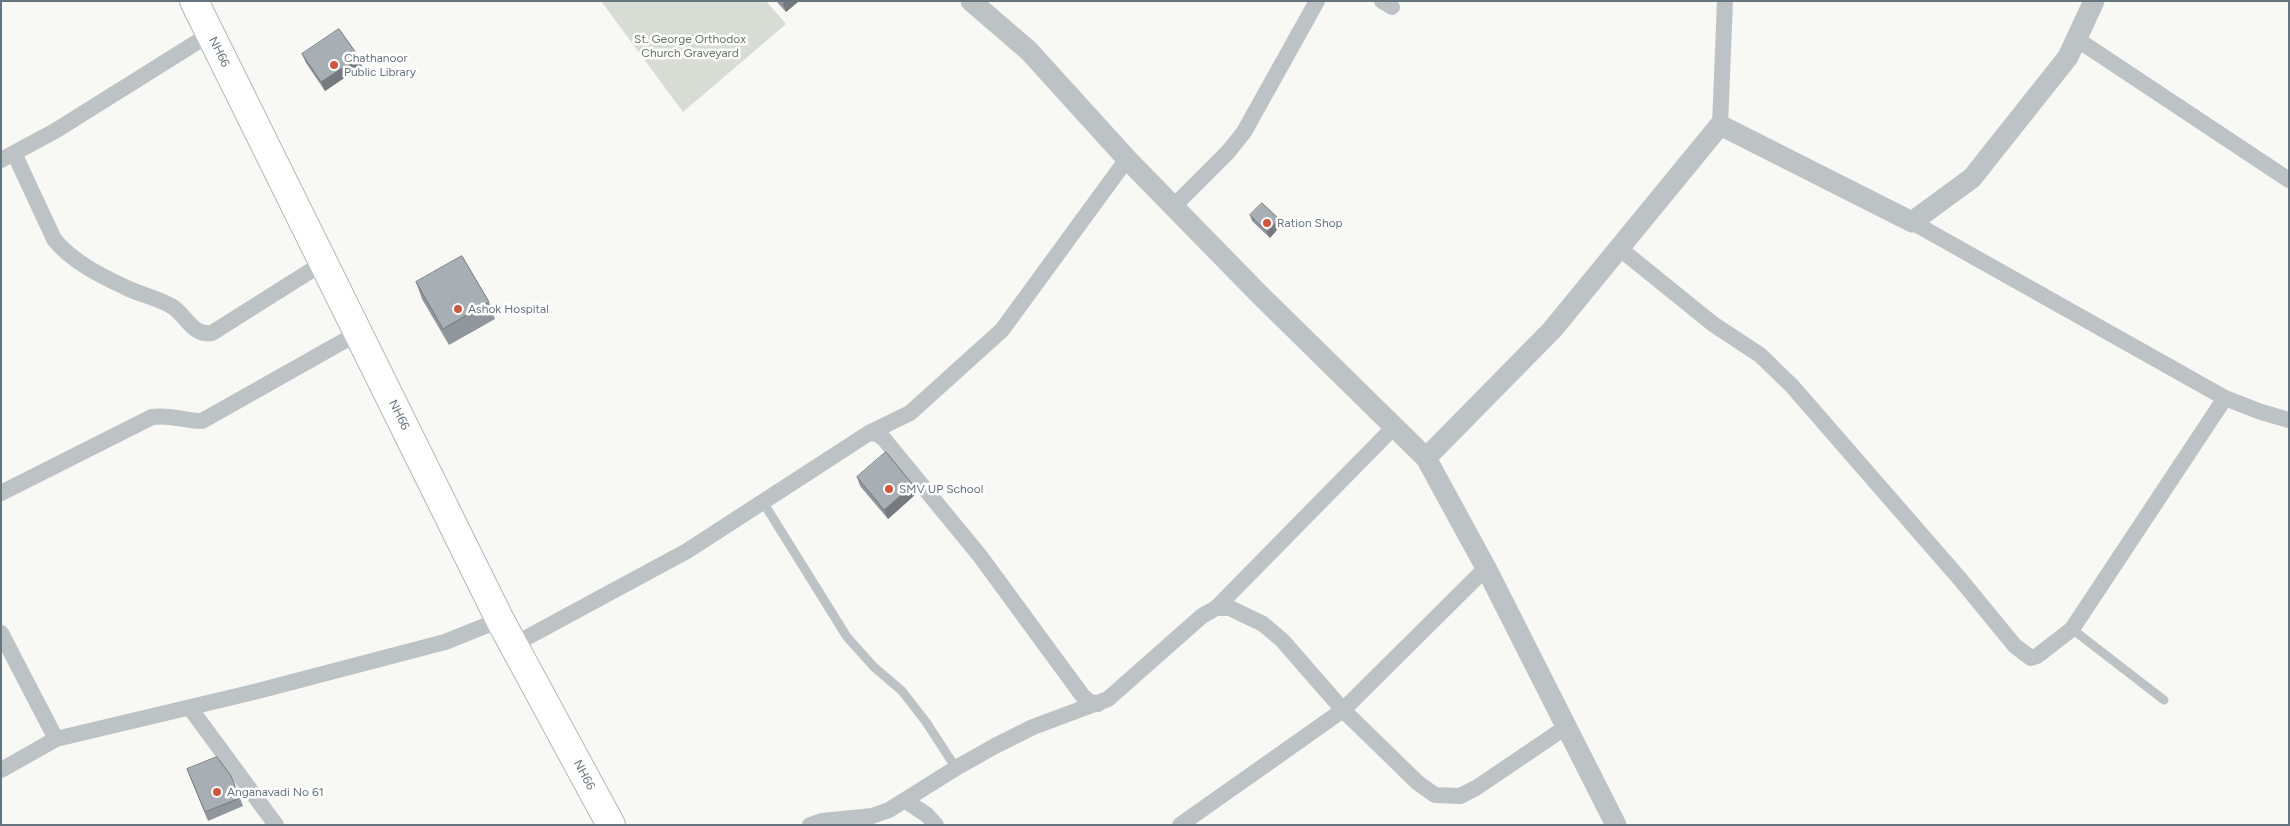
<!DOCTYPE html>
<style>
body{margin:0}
#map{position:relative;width:2290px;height:826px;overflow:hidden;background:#f8f8f5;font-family:Figtree,sans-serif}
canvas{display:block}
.frame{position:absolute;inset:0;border:2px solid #66747d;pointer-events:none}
</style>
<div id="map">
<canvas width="2290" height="826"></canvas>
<div class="frame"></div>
</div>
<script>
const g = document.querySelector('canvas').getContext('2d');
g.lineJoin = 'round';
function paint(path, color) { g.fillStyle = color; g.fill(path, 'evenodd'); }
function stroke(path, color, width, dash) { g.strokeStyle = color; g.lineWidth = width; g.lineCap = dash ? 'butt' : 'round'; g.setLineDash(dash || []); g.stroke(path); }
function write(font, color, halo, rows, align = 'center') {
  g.font = font + ' Figtree,sans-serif'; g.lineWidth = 5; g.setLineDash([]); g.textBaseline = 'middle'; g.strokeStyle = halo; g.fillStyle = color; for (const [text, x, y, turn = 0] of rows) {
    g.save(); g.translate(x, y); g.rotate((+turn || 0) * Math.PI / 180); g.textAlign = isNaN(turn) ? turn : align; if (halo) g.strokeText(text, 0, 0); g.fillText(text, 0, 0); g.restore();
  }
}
paint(new Path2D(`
 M601,1H766L786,24L683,112Z`), '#d8dcd5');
const trunk = new Path2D(`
 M194,1L500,620L611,825`);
stroke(trunk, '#b3b7ba', 30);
stroke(new Path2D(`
 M763,502L847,637L874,667L902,691L926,722L956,768
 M2072,629L2164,700`), '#bdc2c5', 9);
stroke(new Path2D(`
 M1382,1L1392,7
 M2075,38L2289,180
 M1720,125L1725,1
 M14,153L54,239C71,261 101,276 127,288C141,295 159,298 173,307C187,317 193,336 212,333L323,263
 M1,160L55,131L210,34
 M1174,206L1228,152L1244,132L1317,1
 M1912,222L2225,398L2261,412L2289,420
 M1619,248L1713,324L1760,355L1792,386L1960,579L2015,646L2031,658L2037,656L2072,629L2225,398
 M869,433L910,413L1002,330L1127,159
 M1,493L152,417C169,414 185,421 202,421L358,333
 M1216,608L1394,427
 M1,633L56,739
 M513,645L687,551L869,433L878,434L884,439L980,556L1082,695L1088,701L1098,704
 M190,708L276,825
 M1,770L56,739L254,692L445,642L500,620
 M906,801L927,815L936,825
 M810,825L822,821L872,816L889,810L956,768L995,746L1033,727L1108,699L1202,616L1216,608H1230L1263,624L1282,640L1343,710L1418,783L1435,795L1460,796L1476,788L1566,727
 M1180,825L1343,710L1486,568`), '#bdc2c5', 16);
stroke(new Path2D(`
 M971,1L1029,51L1127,159L1259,294L1426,458L1552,330L1720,125L1912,222L1972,178L2068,57L2094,1
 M1426,458L1486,568L1616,825`), '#bdc2c5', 21);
stroke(trunk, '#fff', 28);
paint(new Path2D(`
 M776,1H799L786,12Z
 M302,54L359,57L362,66L325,91L306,63Z
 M1250,215L1281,225L1270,238L1252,221Z
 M416,282L489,302L495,319L449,345L422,299Z
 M857,477L913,485L916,494L888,519L860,486Z
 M187,769L240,798L243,806L208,821Z`), '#90969b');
paint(new Path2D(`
 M785,1H799L786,12L783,4Z
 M359,57L362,66L325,91L321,82Z
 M1279,219L1281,225L1270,238L1267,232Z
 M913,485L916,494L888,519L884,510Z`), '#757a7e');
const building = new Path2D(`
 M339,29L359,57L321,82L302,54Z
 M1262,203L1279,219L1267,232L1250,215Z
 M462,256L489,302L443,329L416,282Z
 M886,452L913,485L884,510L857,477Z
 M217,757L231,776L240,798L205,812L187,769Z`);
paint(building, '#a7aeb4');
stroke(building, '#757a7e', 1);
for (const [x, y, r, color] of [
 [334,65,5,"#cf573e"],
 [1267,223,5,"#cf573e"],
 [458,309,5,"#cf573e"],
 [889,489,5,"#cf573e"],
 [217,792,5,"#cf573e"]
]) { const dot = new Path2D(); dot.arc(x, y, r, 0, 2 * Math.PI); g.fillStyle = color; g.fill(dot); stroke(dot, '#fff', 2); }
write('12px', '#687664', '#fff', [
 ["St. George Orthodox",690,39],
 ["Church Graveyard",690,53]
]);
write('12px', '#66747d', '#fff', [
 ["NH66",219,52,64],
 ["NH66",399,415,64],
 ["NH66",584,775,62]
]);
write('12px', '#66747d', '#fff', [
 ["Chathanoor",344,58],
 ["Public Library",344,72],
 ["Ration Shop",1277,223],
 ["Ashok Hospital",468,309],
 ["SMV UP School",899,489],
 ["Anganavadi No 61",227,792]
], 'left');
</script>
